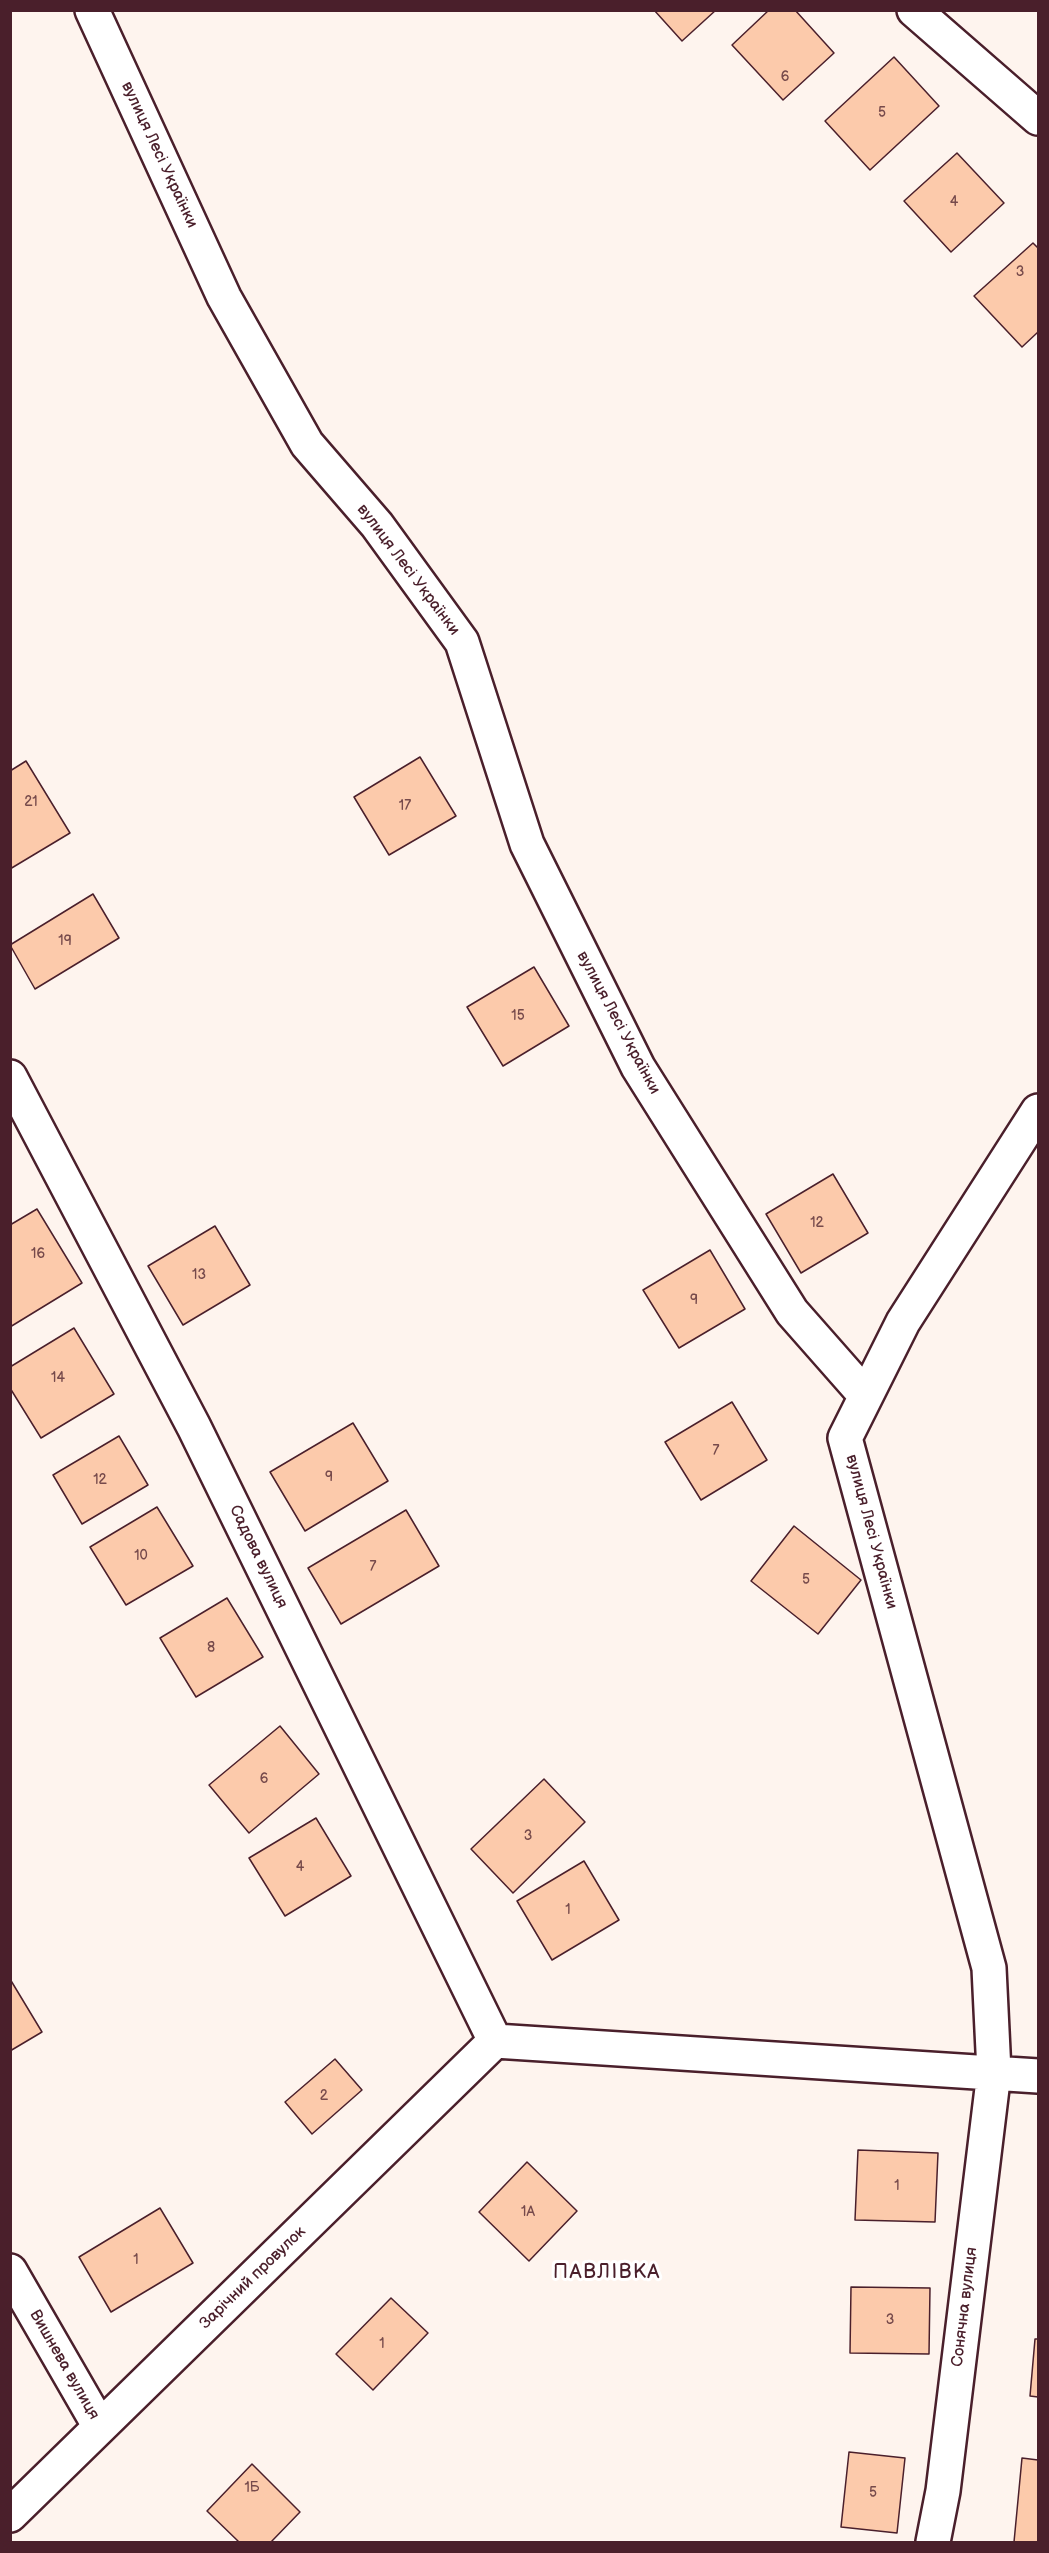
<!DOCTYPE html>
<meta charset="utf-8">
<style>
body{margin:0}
#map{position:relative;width:1049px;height:2553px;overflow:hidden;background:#fef4ee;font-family:"Balsamiq Sans",sans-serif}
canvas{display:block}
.frame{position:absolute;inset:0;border:12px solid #4a1f2b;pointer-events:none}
</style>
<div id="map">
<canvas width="1049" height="2553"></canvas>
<div class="frame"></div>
</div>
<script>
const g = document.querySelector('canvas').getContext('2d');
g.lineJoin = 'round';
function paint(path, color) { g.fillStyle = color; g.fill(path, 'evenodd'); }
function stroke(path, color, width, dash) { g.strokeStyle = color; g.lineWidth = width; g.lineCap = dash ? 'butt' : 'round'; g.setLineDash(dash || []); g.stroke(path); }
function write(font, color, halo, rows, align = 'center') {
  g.font = font + ' "Balsamiq Sans",sans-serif'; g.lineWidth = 6; g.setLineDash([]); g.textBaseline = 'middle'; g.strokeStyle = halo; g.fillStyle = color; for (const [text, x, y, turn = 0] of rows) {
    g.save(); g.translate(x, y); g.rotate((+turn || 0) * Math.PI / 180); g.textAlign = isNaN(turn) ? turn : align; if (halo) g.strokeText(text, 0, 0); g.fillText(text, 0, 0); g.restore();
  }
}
const building = new Path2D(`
 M654,10H716L682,41Z
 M769,10H795L834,53L783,100L732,45Z
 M894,57L939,106L870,170L825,121Z
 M957,153L1004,203L951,252L904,201Z
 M1033,243L1038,248V332L1022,347L974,296Z
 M420,757L456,816L389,855L354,797Z
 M26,761L70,833L10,869V771Z
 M93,894L119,938L35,989L10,945Z
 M534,967L569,1026L503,1066L467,1007Z
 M833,1174L868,1233L801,1273L766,1214Z
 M37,1209L82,1283L10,1327V1225Z
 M215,1226L250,1285L183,1325L148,1266Z
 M710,1250L745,1309L679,1348L643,1290Z
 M74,1328L114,1394L41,1438L10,1388V1367Z
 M732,1402L767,1460L701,1500L665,1442Z
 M353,1423L388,1481L305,1531L270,1472Z
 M119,1436L148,1485L82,1524L53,1475Z
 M157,1507L193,1566L126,1605L90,1547Z
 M406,1510L439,1566L341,1624L308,1568Z
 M794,1526L861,1580L818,1634L751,1581Z
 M227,1598L263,1657L196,1697L160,1638Z
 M280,1726L319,1774L249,1833L209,1785Z
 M544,1779L585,1822L513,1893L471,1849Z
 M316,1818L351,1876L285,1916L249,1858Z
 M584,1861L619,1920L552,1960L517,1901Z
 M10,1979L42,2032L10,2051Z
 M335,2059L362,2090L312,2134L285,2102Z
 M858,2150L938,2153L935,2222L855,2220Z
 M527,2162L577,2211L529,2261L479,2212Z
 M160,2208L193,2263L111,2312L79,2257Z
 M851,2287L930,2288L929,2354L850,2353Z
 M391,2298L428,2333L373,2390L336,2354Z
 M1035,2339H1038V2397L1030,2396Z
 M849,2452L905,2458L897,2533L841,2527Z
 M1022,2458L1038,2460V2542H1014Z
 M252,2464L300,2512L271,2542H239L207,2511Z`);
paint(building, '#fccaab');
stroke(building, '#4a1f2b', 1.5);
const minor = new Path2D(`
 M92,10L224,297L307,444L377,525L462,642L527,844L638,1067L792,1312L866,1396L845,1438L989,1968L994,2072L943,2491L933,2542
 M914,10L1038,118
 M10,1077L194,1427L495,2041
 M866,1396L903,1322L1038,1111
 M495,2041L1038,2076
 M10,2271L100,2427
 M10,2515L495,2041`);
stroke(minor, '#4a1f2b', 38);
stroke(minor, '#fff', 33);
write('14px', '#764a4b', null, [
 ["6",785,77],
 ["5",882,113],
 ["4",954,202],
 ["3",1020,272],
 ["21",31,802],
 ["17",405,806],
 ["19",65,941],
 ["15",518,1016],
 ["12",817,1223],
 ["16",38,1254],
 ["13",199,1275],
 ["9",694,1300],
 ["14",58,1378],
 ["7",716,1451],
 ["9",329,1477],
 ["12",100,1480],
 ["10",141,1556],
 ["7",373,1567],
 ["5",806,1580],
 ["8",211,1648],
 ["6",264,1779],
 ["3",528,1836],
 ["4",300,1867],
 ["1",568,1910],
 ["2",324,2096],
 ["1",897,2186],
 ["1А",528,2212],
 ["1",136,2260],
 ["3",890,2320],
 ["1",382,2344],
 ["1Б",252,2488],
 ["5",873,2493]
]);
write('16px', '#4a1f2b', '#fff', [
 ["вулиця Лесі Українки",159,155,65],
 ["вулиця Лесі Українки",408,570,53],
 ["вулиця Лесі Українки",618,1023,62],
 ["вулиця Лесі Українки",871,1532,75],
 ["Садова вулиця",258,1557,64],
 ["Зарічний провулок",253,2278,-44],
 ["Сонячна вулиця",965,2307,-83],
 ["Вишнева вулиця",64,2365,60]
]);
g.letterSpacing = '1.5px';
write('20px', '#4a1f2b', '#fff', [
 ["ПАВЛІВКА",607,2273]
]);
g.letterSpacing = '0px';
</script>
